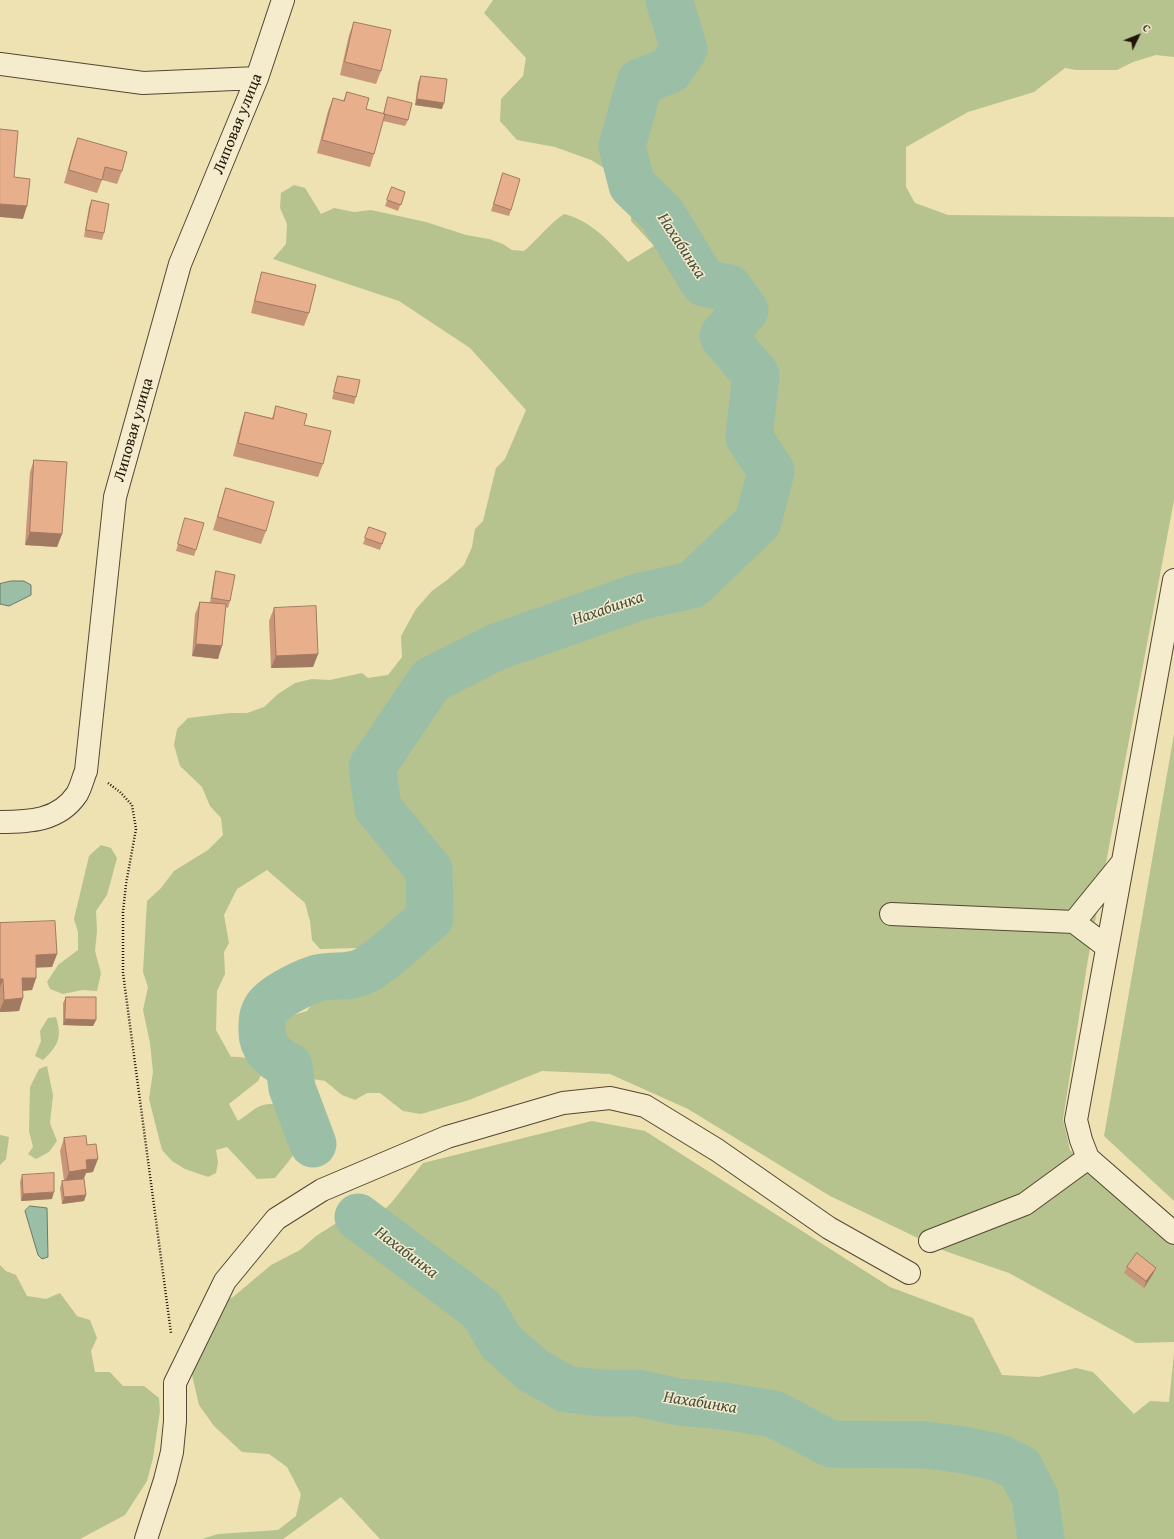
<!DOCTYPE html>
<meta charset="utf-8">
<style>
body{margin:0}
#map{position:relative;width:1174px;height:1539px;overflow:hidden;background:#eee1b2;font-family:"Gentium Book Plus",serif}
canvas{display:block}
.north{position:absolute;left:1118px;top:16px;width:40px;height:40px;-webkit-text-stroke:3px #f4eccd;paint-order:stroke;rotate:47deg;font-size:11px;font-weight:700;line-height:16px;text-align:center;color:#1f1507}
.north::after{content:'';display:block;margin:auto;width:14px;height:18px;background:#1f1507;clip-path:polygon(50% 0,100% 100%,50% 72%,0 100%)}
</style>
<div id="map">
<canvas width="1174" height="1539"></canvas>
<div class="north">С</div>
</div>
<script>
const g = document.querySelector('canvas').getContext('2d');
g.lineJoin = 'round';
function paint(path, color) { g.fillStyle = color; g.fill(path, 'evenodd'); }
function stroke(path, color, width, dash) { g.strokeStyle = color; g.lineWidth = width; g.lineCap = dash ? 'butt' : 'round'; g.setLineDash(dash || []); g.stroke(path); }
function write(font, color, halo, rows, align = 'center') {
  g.font = font + ' "Gentium Book Plus",serif'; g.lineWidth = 3; g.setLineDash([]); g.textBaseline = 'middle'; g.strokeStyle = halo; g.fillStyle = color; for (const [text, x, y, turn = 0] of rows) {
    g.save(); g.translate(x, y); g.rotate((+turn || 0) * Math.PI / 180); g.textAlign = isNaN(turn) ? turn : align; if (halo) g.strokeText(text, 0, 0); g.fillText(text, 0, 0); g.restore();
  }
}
paint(new Path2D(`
 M493,0H1174V57L1156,55L1133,62L1117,70H1076L1065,68L1034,92L968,112L906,147V187L915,203L948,215L1174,217V500L1088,959L1063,1119L1070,1150L1174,1245V1342L1136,1343L1009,1273L945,1251L830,1196L688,1109L610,1074L542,1071L469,1100L421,1114L403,1111L380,1093H367L355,1100L342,1095L325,1081L307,1078L281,1081L270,1069L274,1031L290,1016L307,1011L317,997L340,980L355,982L372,966L381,955L357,948L320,949L312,940L310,921L305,903L267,870L237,889L224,915L229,943L224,952L225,974L217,991L216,1030L231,1057C246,1056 253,1060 263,1071L258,1081L229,1104L238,1121C248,1115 257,1104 270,1104C293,1104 305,1128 297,1148C292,1159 282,1169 275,1178L257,1179L227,1147L216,1150L218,1162L216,1173L208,1177L185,1169L172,1161L162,1150L149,1099L153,1072L150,1043L143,1010L148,987L143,972L147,901L161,888L174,871L208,850L223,835L221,818L210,806L202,787L180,766L174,745L177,729L188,718L230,713H247L264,707L278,694L295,683L312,679L330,680L362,673L368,678L388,675L402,657L401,636L416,609L432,591L447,580L464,565L472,547L475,529L483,521L496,468L505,459L526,410L470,348L399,301L273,259L286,244L287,224L280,208L281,193L294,185L305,188L321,214L334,208L354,212L371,210L426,222L466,235L489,239L503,244L512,250L524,251C538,239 549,224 564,214C590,220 610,242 628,262L654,246L631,221L632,203L606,169L591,160L555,147L517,140L500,121L501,99L523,76L526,58L484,13Z
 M1174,734V1201L1104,1136Z
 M101,845L111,848L117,858L107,895L96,911L97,931L95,951L101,973L97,991L82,990L63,994L50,989L47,982L58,965L78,950V932L74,919L89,856Z
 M56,1017C62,1037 59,1045 43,1060L35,1056L41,1041L40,1031L48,1018Z
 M47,1066L53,1095L50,1123L57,1141L49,1152L36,1159L28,1154L33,1147L29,1131L30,1087L39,1069Z
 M592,1121L645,1131L890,1287L973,1318L1002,1375L1039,1377L1076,1368L1093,1372L1134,1414L1150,1401L1169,1402L1174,1353V1539H380L341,1497L283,1539H202L218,1534L278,1530L296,1516L301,1494L287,1467L269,1454L242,1452L214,1426L199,1405L189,1362V1324L206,1309L233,1297L271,1265L300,1250L316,1236L338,1222L370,1224L392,1202L423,1163Z
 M0,1135L9,1137L6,1159L0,1165Z
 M0,1265L6,1271L16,1275L27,1296L46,1299L60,1293L77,1316L90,1320L97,1338L91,1351L95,1372H110L123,1386H144L159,1398L160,1411L153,1458L147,1481L125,1515L80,1539H0Z`), '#b6c38e');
const water = new Path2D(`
 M11,581H24L31,585V595L9,606L0,604V584Z
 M30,1206L47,1208L48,1257L42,1259L38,1255L25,1211Z`);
paint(water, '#9bbea7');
stroke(water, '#697a67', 1);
stroke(new Path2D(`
 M313,1144L292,1088L289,1066C274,1058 261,1048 262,1029C262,1022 262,1015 266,1009C272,997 311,978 324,977C339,975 352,978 366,970C389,956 409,935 430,918L429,870L378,808L372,767L431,680L494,648L641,596L692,585L758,522L771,471L749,437L756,375L723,336L745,310L729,288L704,283L662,214L632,185L622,146L640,82L670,70L684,49L669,0
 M358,1217L482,1310L501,1342L534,1371L566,1389L601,1393H637L679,1402L724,1406L774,1414L831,1444L926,1445L964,1450L997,1457L1020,1468L1035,1497L1041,1539`), '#9bbea7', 47);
const minor = new Path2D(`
 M0,64L143,83L257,78
 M1174,580L1076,1120L1081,1140L1088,1158L1174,1233
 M0,822C29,822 59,821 77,794C81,787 83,778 86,771L115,497L180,264L257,78L283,0
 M891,914L1074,922L1122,863
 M1074,922L1107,947
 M930,1241L1025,1204L1088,1158
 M146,1539L165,1480L172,1452L175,1421V1383L225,1281L276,1219L322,1190L447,1137L563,1103L610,1098L645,1106L717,1150L829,1228L909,1273`);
stroke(minor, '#534832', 24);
stroke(new Path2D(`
 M108,783L120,792L132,805L136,829L126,884L123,912V973L171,1333`), '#1f1507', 2.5, [1, 2]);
stroke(minor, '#f4eccd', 22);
paint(new Path2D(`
 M354,22L381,71L376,84L340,75L349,35Z
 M421,76L442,109L415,105L418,82Z
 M347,92L366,109L383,114L388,97L408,120L405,126L383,121L374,154L370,167L317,153L328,111L333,98L343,101Z
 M78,138L122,171L117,184L102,180L97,193L64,183L73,151Z
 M503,173L511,210L509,216L491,211Z
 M392,187L405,192L398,211L385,206Z
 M92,200L104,233L102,240L84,237L89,207Z
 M262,272L309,313L304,326L251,313L258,285Z
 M338,376L356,397L354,404L332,399L336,382Z
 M276,406L304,425L323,464L318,477L233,456L241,425L245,412L272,418Z
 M34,460L62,534L57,547L25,545L30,472Z
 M226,488L266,531L261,544L213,530L222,500Z
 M185,518L196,550L194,556L176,551Z
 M369,527L386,533L380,550L363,544Z
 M216,571L230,601L228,608L226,607L218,659L192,656L195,614L200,602H210L214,578Z
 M274,608L318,654L313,667L271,668L269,621Z
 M0,923L57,954L52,967H36V978L32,990L23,991L19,1011L0,1012Z
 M66,997L96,1020L93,1026L63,1025V1003Z
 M64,1138L87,1145L93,1172L86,1173L84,1179L86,1195L84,1201L62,1204L60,1188L62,1181H64L60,1151Z
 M22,1175L52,1199L21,1201L20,1182Z
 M1127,1267L1153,1274L1144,1288L1124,1273Z`), '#c89678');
paint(new Path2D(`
 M417,99L444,103L442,109L415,105Z
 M0,204L27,206L23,219L0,217Z
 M30,532L62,534L57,547L25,545Z
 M196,644L222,646L218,659L192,656Z
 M318,654L313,667L271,668L276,656Z
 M57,954L52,967L31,968L36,955Z
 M22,978H36L32,990L17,991Z
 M0,979H3L0,987Z
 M23,998L19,1011L0,1012V1010L4,1000Z
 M65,1019L96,1020L93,1026L63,1025Z
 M98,1159L93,1172L86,1173L82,1182L64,1185L69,1172L86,1160Z
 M54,1192L52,1199L21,1201L23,1194Z
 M86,1195L84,1201L62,1204L64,1197Z
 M1156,1268L1153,1274L1144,1288L1146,1281Z`), '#a27a62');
const building = new Path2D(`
 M354,22L391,30L381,71L345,62Z
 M421,76L447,79L444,103L417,99Z
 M347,92L369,98L366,109L385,114L374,154L322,140L333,98L344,101Z
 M388,97L412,103L408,120L384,114Z
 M0,129L18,131L14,177L30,179L27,206L0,204Z
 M78,138L127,152L122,171L105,167L102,180L69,170Z
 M503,173L520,179L511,210L494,204Z
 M392,187L405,192L401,205L387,200Z
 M92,200L109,204L104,233L86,230Z
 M262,272L316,285L309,313L255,301Z
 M338,376L360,380L356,397L334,392Z
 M276,406L307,414L304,425L331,431L323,464L238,443L245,412L273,419Z
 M34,460L67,462L62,534L30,532Z
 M226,488L274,502L266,531L218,517Z
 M185,518L204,523L196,550L178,544Z
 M369,527L386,533L382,544L365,538Z
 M216,571L235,575L230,601L212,598Z
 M200,602L226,604L222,646L196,644Z
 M316,606L318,654L276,656L274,608Z
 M55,921L57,954L36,955V978H22L23,998L4,1000L3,979H0V923Z
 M66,997H96V1020L65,1019Z
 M86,1136L87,1145L96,1144L98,1159L86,1160L87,1169L69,1172L64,1138Z
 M54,1173V1192L23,1194L22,1175Z
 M84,1179L86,1195L64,1197L62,1181Z
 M1137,1253L1156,1268L1146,1281L1127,1267Z`);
paint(building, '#e8af8c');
stroke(building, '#a27a62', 1);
write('16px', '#1f1507', '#f4eccd', [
 ["Липовая улица",238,124,-68],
 ["Липовая улица",134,430,-74]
]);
write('italic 17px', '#4a503f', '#f4eccd', [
 ["Нахабинка",681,246,57],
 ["Нахабинка",608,609,-19],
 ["Нахабинка",406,1253,37],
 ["Нахабинка",700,1403,9]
]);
</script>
